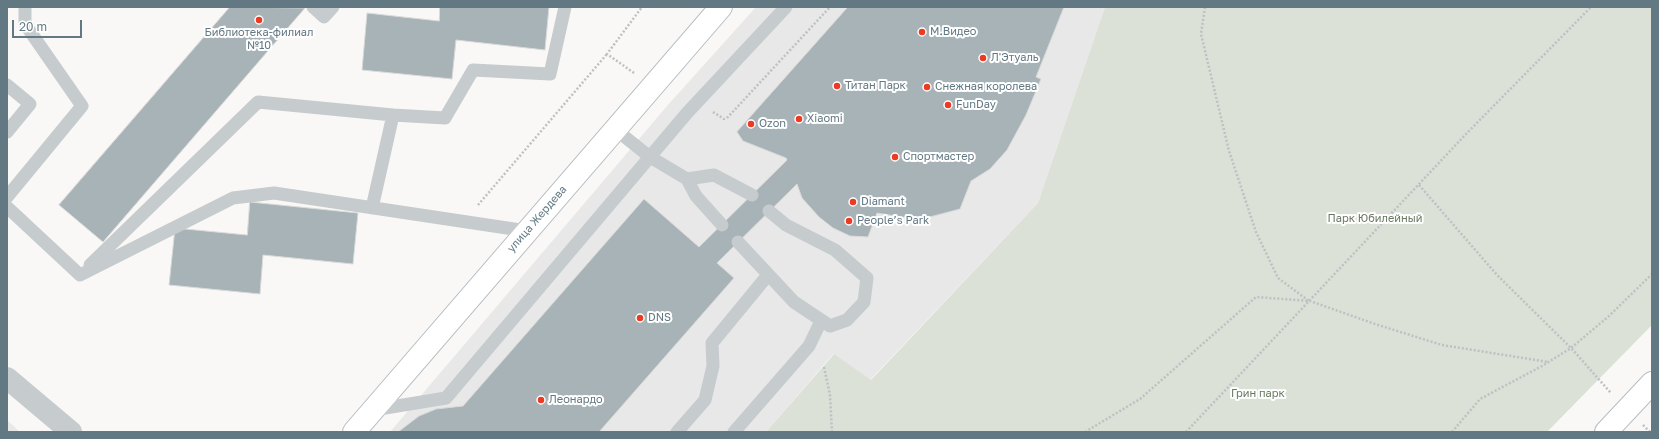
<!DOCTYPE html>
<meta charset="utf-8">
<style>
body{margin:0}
#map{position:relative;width:1659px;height:439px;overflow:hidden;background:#f9f8f6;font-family:"Golos Text",sans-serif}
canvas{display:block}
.frame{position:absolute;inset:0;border:8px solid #627883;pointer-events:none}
.scale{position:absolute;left:12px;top:20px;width:70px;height:18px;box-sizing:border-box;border:2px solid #627883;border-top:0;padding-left:5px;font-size:12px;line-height:14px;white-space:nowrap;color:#627883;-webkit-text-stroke:3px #fff;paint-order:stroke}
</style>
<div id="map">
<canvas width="1659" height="439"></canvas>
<div class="frame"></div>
<div class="scale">20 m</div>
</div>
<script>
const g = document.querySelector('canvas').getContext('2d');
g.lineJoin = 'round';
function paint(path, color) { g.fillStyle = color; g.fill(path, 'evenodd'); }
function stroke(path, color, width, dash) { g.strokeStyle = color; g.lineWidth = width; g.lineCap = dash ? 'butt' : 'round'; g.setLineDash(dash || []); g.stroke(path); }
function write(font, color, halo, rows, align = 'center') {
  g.font = font + ' "Golos Text",sans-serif'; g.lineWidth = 4; g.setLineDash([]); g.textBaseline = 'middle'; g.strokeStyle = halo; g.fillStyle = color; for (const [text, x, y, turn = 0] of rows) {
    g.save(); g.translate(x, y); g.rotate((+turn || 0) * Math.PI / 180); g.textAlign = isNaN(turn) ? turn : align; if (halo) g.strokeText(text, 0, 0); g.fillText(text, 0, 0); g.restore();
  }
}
paint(new Path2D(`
 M756,7H1105L1038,203L870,380L833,354L766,432H390L667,106Z
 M7,420L20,432H7Z`), '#e7e8e7');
paint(new Path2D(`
 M1105,7H1652V325L1547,432H766L834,354L871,380L1038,203Z`), '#dbe1d7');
const building = new Path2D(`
 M230,7L305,8L103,242L59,205Z
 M440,7H549L545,50L456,40L452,79L362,70L367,13L439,21Z
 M848,7H1064L1036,77L1041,79L1026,115L1007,150L990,169L971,181L960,209L926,218L901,217L877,213L868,237L850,236L833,228L819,217L802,198L797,184L717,263L734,278L599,432H398L419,416L436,409L463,406L644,199L699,247L787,160L786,158L743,141L737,132Z
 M250,202L358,213L353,264L263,255L260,294L169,285L175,228L247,235Z`);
paint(building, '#a8b3b8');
stroke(building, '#dadad8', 1);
const secondary = new Path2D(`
 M354,432L721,7
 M1606,432L1652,383`);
stroke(secondary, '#b6bdc1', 24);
stroke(new Path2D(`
 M1205,7L1201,34L1229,151L1256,232L1278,278L1309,301
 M634,73L607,54L642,7
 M713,112L724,119L728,117L830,7
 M1419,185L1497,275L1571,348L1611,393
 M478,205L607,54
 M824,367L830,395L832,432
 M1643,425L1650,432
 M1085,432L1140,399L1256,297L1310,301L1375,324L1442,345L1548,362
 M1186,432L1467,133L1591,7
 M1452,432L1480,399L1542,366L1571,348L1609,316L1652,274`), '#bdc1c3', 2.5, [2, 2]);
stroke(new Path2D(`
 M313,7L324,17L333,7
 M7,85L30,104L7,132
 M615,129L650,157L687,179L696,196L722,225
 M687,179L714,175L752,195
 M7,197L82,106L25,24V7
 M7,207L80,275
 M372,208L393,115L445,118L473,70L550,74L565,7
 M738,242L794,302L830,326L847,320L864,302L867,278L835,250L786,225L769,211
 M90,265L258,102L393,115
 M80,275L233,198L274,193L527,231
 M373,410L446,398L687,113L786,7
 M677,432L705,400L713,366L712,343L768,275
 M734,432L809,346L821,321`), '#c6cbce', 13);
stroke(new Path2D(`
 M7,378L71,432`), '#c6cbce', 22);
stroke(secondary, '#fff', 22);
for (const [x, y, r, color] of [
 [259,20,4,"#ec3a23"],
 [922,32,4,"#ec3a23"],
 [983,58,4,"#ec3a23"],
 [837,86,4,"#ec3a23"],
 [927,87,4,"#ec3a23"],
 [948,105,4,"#ec3a23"],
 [799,119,4,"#ec3a23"],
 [751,124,4,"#ec3a23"],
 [895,157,4,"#ec3a23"],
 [853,202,4,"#ec3a23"],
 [849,221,4,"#ec3a23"],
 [640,318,4,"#ec3a23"],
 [541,400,4,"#ec3a23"]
]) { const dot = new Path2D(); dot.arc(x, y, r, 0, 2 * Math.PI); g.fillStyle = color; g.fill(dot); stroke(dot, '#fff', 1.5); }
write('11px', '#627883', '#fff', [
 ["М.Видео",930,32],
 ["Библиотека-филиал",259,33,"center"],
 ["№10",259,46,"center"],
 ["Л'Этуаль",991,58],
 ["Титан Парк",845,86],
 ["Снежная королева",935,87],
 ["FunDay",956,105],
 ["Xiaomi",807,119],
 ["Ozon",759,124],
 ["Спортмастер",903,157],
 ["Diamant",861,202],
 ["People’s Park",857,221],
 ["DNS",648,318],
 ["Леонардо",549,400]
], 'left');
write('11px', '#627883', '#fff', [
 ["улица Жердева",537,219,-49]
]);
write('11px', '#697a61', '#fff', [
 ["Парк Юбилейный",1375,219],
 ["Грин парк",1258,394]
]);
</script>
